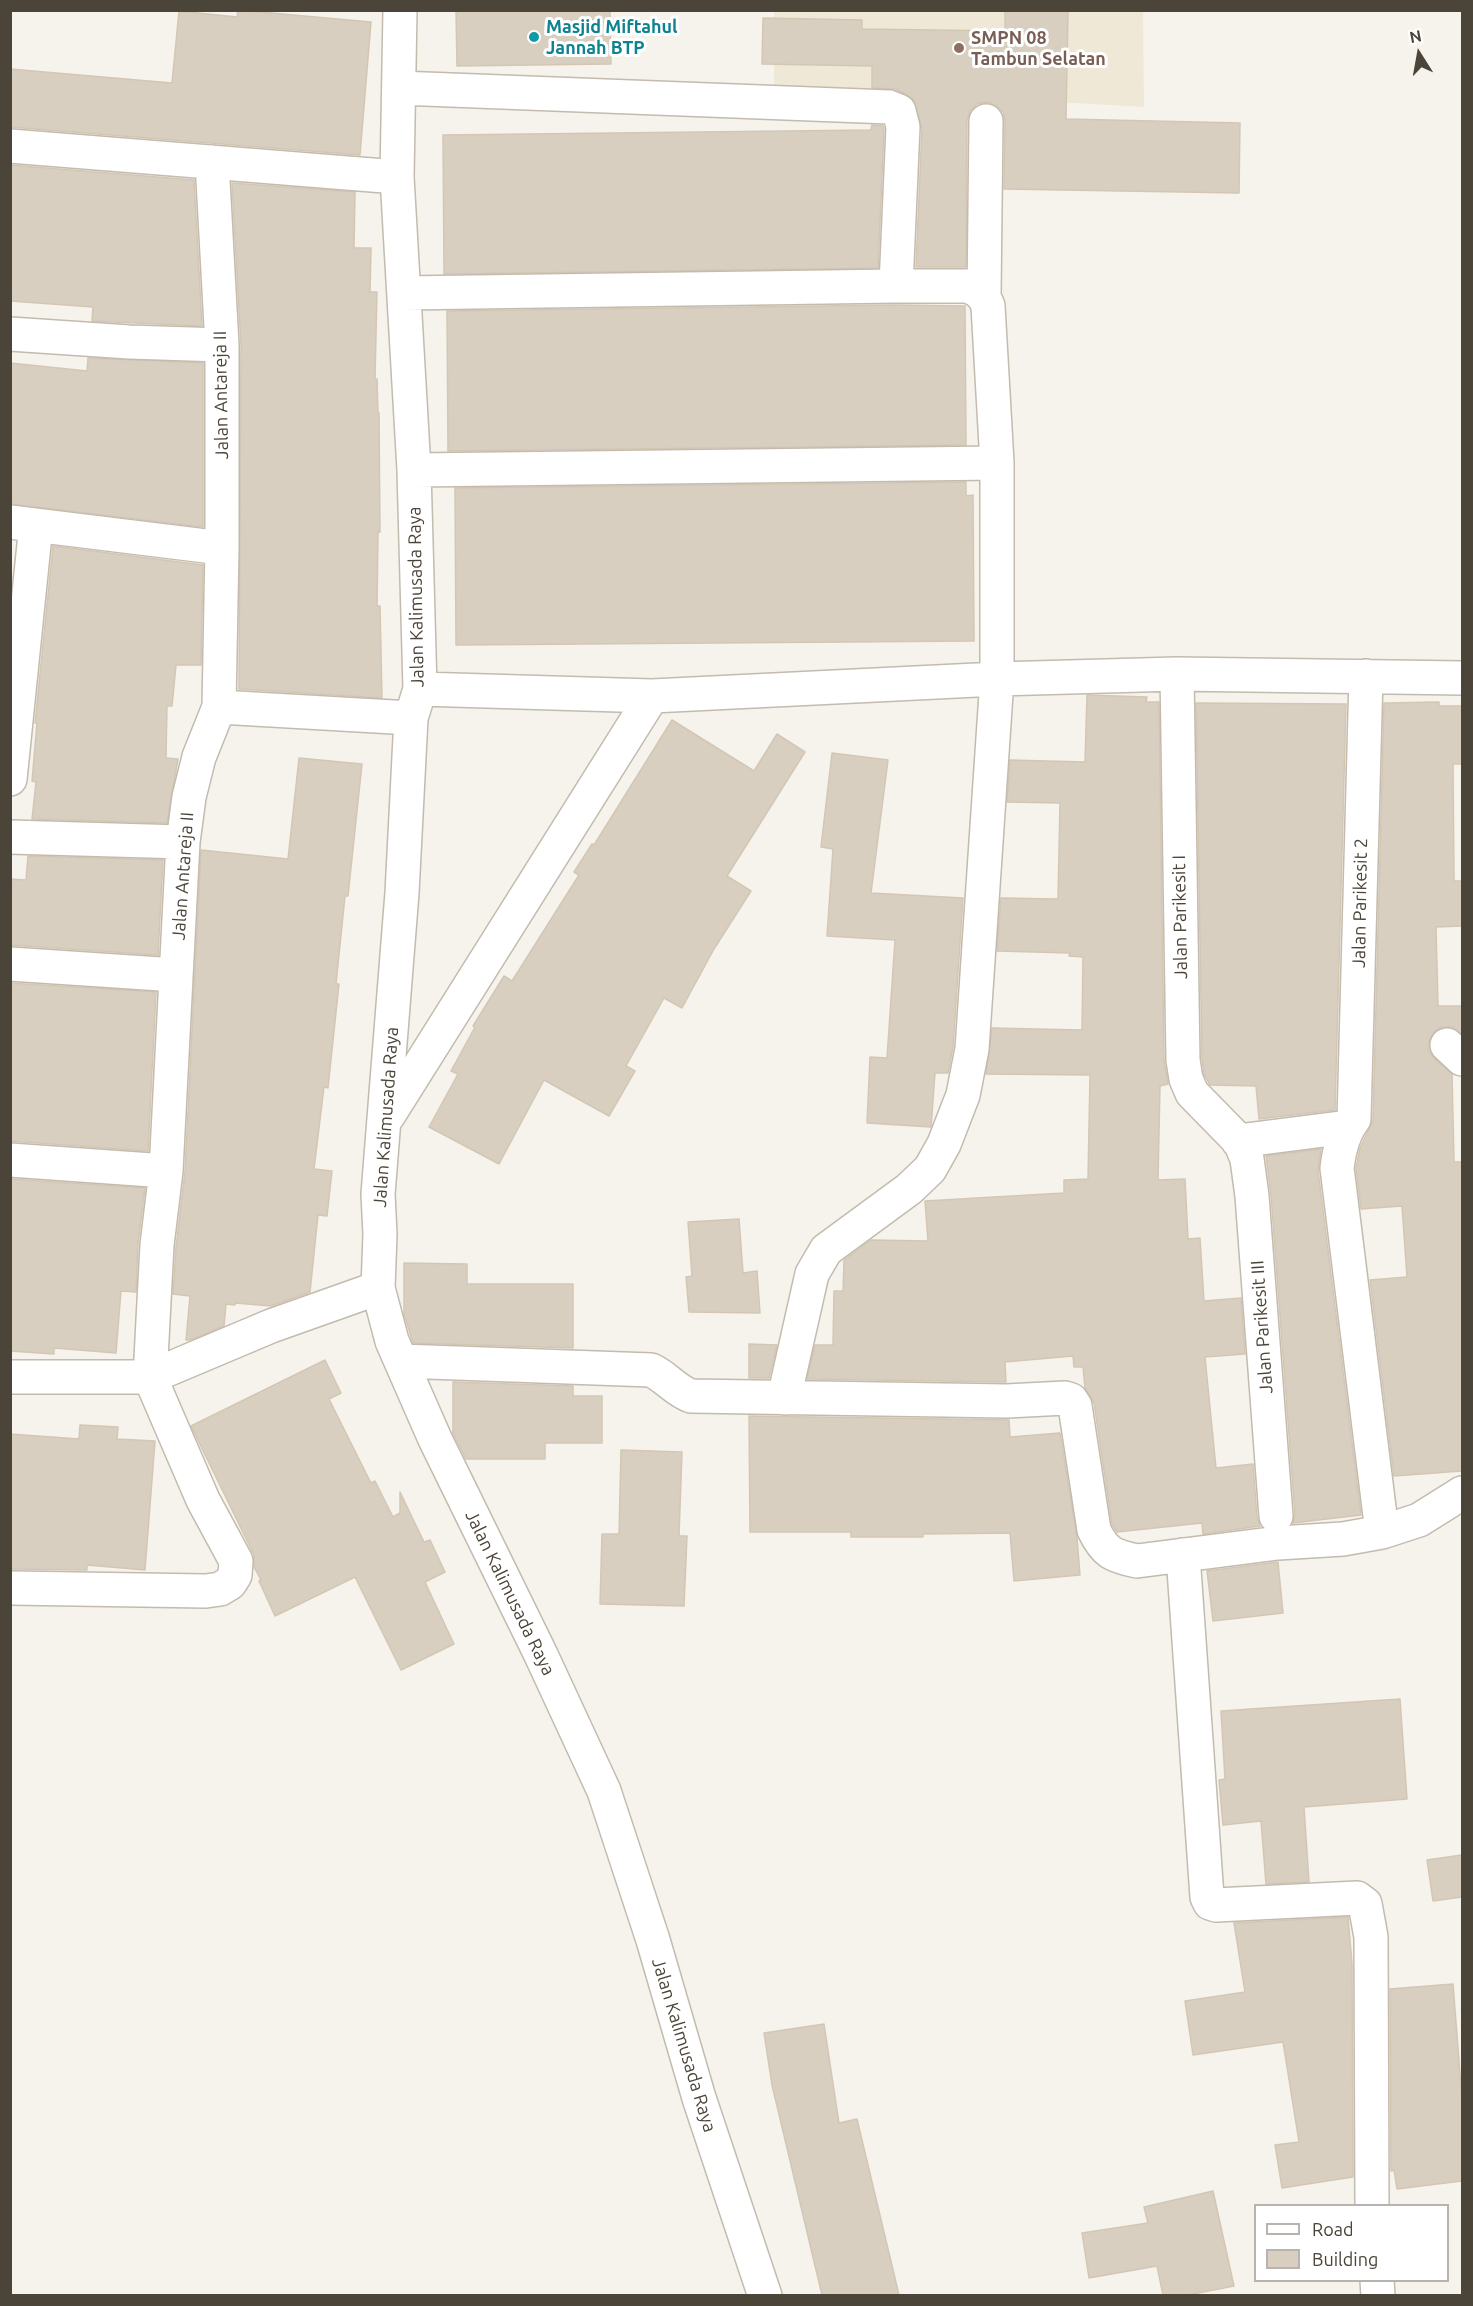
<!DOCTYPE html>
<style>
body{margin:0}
#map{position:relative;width:1473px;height:2306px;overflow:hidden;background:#f6f3ec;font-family:Ubuntu,sans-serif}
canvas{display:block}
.frame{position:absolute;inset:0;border:12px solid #4b4439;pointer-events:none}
.legend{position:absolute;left:1254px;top:2204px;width:195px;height:78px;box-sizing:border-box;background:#fff;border:2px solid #b7b4b0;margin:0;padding:8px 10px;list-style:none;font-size:18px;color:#4b4439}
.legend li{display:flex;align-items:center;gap:12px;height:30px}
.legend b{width:30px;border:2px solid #b7b4b0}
.north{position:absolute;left:1389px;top:24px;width:60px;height:60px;-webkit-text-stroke:4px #fff;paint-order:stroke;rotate:349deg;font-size:16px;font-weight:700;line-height:24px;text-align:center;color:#4b4439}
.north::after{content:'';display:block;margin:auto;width:21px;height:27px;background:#4b4439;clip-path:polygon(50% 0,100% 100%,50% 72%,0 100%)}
</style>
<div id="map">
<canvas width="1473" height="2306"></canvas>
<div class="frame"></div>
<ul class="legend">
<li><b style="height:8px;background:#fff"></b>Road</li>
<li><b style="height:16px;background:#d8cfc1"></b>Building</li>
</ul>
<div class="north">N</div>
</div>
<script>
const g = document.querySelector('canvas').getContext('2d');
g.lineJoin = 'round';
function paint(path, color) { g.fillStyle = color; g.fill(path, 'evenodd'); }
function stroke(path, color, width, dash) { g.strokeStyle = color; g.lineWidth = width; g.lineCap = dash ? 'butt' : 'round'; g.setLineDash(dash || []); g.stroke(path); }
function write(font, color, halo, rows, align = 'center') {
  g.font = font + ' Ubuntu,sans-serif'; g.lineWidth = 6; g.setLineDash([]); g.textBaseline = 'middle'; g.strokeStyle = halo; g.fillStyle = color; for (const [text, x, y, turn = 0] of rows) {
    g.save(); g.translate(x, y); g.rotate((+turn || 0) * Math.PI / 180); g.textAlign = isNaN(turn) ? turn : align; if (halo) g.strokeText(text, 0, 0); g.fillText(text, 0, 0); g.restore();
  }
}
paint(new Path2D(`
 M774,11H1143L1144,107L774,86Z`), '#efe8d6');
const building = new Path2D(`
 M238,10L371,22L360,155L10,127V69L172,83L179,11L237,17Z
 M456,10H610L611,64L457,66Z
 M1005,10H1068L1066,119L1240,123L1239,193L1004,189L1005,121L1003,112L996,105L986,102L977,104L970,111L967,121L966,267H916L922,128L913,99L896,89L872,88V66L762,64L763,18L862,20V29L1005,31Z
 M872,125L883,126L884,129L878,268L444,274L443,135L871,130Z
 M10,165L194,180L202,326L92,321L93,307L10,301Z
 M232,183L355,192L354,248H371L370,292H377L375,379H377L378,413H379L380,532H378L377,606H380L382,698L239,689L241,345Z
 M896,305L965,306L966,445L448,451L447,311Z
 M88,358L203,363V527L10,504V363L87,371Z
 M966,482V496L973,495L974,641L456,645L455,488Z
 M53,546L203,565L201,665H176L172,706H167L166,758L178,759L167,823L32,819L36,782L32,781L37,723H35Z
 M1087,695L1147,697L1146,702H1159L1164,1060L1168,1084L1160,1086L1158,1180L1185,1179L1188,1239L1200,1238L1204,1301L1241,1298L1245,1354L1205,1357L1216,1468L1253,1464L1257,1517L1260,1526L1203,1534L1202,1523L1117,1532L1112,1524L1094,1403L1085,1388L1083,1367H1074L1073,1356L1005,1362L1006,1382L807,1379L815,1345H833L834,1291H843L844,1260L871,1240L928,1241L925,1201L1064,1193V1180L1088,1179L1090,1075L986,1074L992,1028L1082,1030L1083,957L1069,956L1070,953L997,951L1001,898L1058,899L1060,803L1007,802L1010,760L1085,762Z
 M1439,702V706H1462V764H1453L1454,881H1462V926L1436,927L1438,1006H1462V1034L1452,1027H1442L1434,1032L1429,1041V1051L1434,1058L1452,1074L1454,1162H1462V1471L1394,1476L1370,1280L1407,1277L1402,1206L1361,1209L1356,1168L1360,1148L1373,1120L1384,703Z
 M1196,703L1346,704L1335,1110L1259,1119L1256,1086L1210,1085L1204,1074L1202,1058Z
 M672,720L754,771L777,734L805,752L727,876L751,891L714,949L682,1008L664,998L626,1066L635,1071L609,1116L544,1080L499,1164L429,1127L458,1074L451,1071L475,1027L473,1026L504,976L512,981L579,875L574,872L592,844L594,845Z
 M832,753L888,760L871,893L963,898L953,1047L948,1073H935L931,1127L867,1123L870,1057L887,1058L895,940L827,936L833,849L821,847Z
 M299,758L362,764L348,896H345L336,984H339L328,1088L324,1087L314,1169L332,1171L327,1216L318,1215L310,1292L271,1306L235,1303V1305L226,1304L224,1326L190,1340H186L190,1296L173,1294L176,1247L185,1172L201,850L288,859Z
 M28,856L163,860L158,955L10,945V879L26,880Z
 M10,983L156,992L148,1151L10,1141Z
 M1321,1149L1318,1170L1361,1515L1293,1523L1295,1515L1271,1195L1266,1156Z
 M10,1179L145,1188L138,1243L136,1292L121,1291L116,1353L54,1348V1354L10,1351Z
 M739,1219L743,1273L757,1271L760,1313L689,1312L686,1277L692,1276L688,1222Z
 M404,1263L467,1264V1284H573V1348L413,1343L404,1314Z
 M749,1344L777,1345L769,1378H749Z
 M325,1360L341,1393L329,1399L371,1483L375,1481L393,1517L400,1513V1492L424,1542L430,1540L445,1572L425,1582L454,1644L401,1670L355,1577L275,1616L259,1581L261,1580L254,1567V1555L191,1426Z
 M453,1382L573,1386V1396H602V1443H545V1459H466L453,1433Z
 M749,1416L1009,1420L1010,1437L1060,1433L1077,1538L1080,1575L1014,1581L1010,1533L923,1534V1537H851V1532H750Z
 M80,1425L118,1427L117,1439L155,1441L145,1570L87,1565V1570L10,1569V1434L79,1439Z
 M621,1450L682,1452L679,1536H687L684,1606L600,1604L602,1534H619Z
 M1278,1562L1283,1613L1213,1621L1207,1571Z
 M1400,1699L1407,1799L1304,1807L1309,1882L1266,1884L1261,1821L1223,1825L1219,1780L1225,1779L1221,1711Z
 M1462,1855V1897L1433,1901L1427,1860Z
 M1348,1917L1352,1964L1353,2177L1282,2188L1275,2145L1299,2142L1283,2042L1193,2055L1185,2001L1245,1992L1234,1923Z
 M1453,1984L1462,2099V2181L1397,2189L1394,2170L1391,2171L1390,1989Z
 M824,2024L839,2123L857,2119L899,2295H822L772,2085L764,2033Z
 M1213,2191L1234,2286L1188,2295H1163L1157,2266L1089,2278L1082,2233L1148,2223L1144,2207Z`);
paint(building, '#d8cfc1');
stroke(building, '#d3c7b4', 1.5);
const minor = new Path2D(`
 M400,10L397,177L414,470L420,689L411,718L402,893L378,1194L380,1234L378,1288L392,1341L435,1439L541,1655L604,1791L653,1940L699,2098L765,2296
 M399,88L889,107L899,111L903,127L896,286
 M10,146L397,177
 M404,293L896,286H967C979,290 984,295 988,306L997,463V679L972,1049L963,1095L944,1144L930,1169L909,1189L826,1250L812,1274L784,1398
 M984,296L986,121
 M10,334L129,342L222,345
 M414,470L997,463
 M10,522L222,548
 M1177,674L1183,1060L1186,1079L1192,1093L1240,1142L1247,1159L1252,1196L1276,1516
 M1366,676L1354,1119C1343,1133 1339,1151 1337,1168L1382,1532
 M420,689L652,696L997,679L1177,674L1462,678
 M219,707L411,718
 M10,779L36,525
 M10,837L183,842
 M10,964L176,975
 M1447,1045L1462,1059
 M388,1116L652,696
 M1238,1141L1348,1127
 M10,1160L166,1171
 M401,1361L651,1370C665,1376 676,1391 691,1396L1007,1401L1065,1398L1071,1400L1075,1406L1094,1530C1105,1553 1113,1556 1137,1561L1278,1543L1343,1539L1382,1532L1419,1520L1462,1493
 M10,1377H150L271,1326L378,1288
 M1183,1555L1207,1897L1210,1903L1216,1905L1357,1898L1365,1904L1371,1937L1372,2206
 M10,1588L206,1591L220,1589L230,1583L235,1575L236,1561L203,1500L150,1377L157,1245L166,1171L183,842L189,797L199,757L219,707L222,548V345L212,162
 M1377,2280L1378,2296`);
stroke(minor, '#c2bbae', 36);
stroke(minor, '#fff', 33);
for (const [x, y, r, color] of [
 [534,37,6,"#0f9aa8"],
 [959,48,6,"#8d6e63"]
]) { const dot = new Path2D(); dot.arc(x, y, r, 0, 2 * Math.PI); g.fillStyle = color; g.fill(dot); stroke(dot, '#fff', 2); }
write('bold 18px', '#0d838f', '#fff', [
 ["Masjid Miftahul",546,27],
 ["Jannah BTP",546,48]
], 'left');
write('bold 18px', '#785e54', '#fff', [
 ["SMPN 08",971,38],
 ["Tambun Selatan",971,59]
], 'left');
write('18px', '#4b4439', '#fff', [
 ["Jalan Antareja II",221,395,-91],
 ["Jalan Kalimusada Raya",416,597,-91],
 ["Jalan Antareja II",183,876,-86],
 ["Jalan Parikesit 2",1360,903,-89],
 ["Jalan Parikesit I",1180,917,-91],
 ["Jalan Kalimusada Raya",386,1117,-86],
 ["Jalan Parikesit III",1262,1327,-94],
 ["Jalan Kalimusada Raya",510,1593,64],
 ["Jalan Kalimusada Raya",684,2045,73]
]);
</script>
